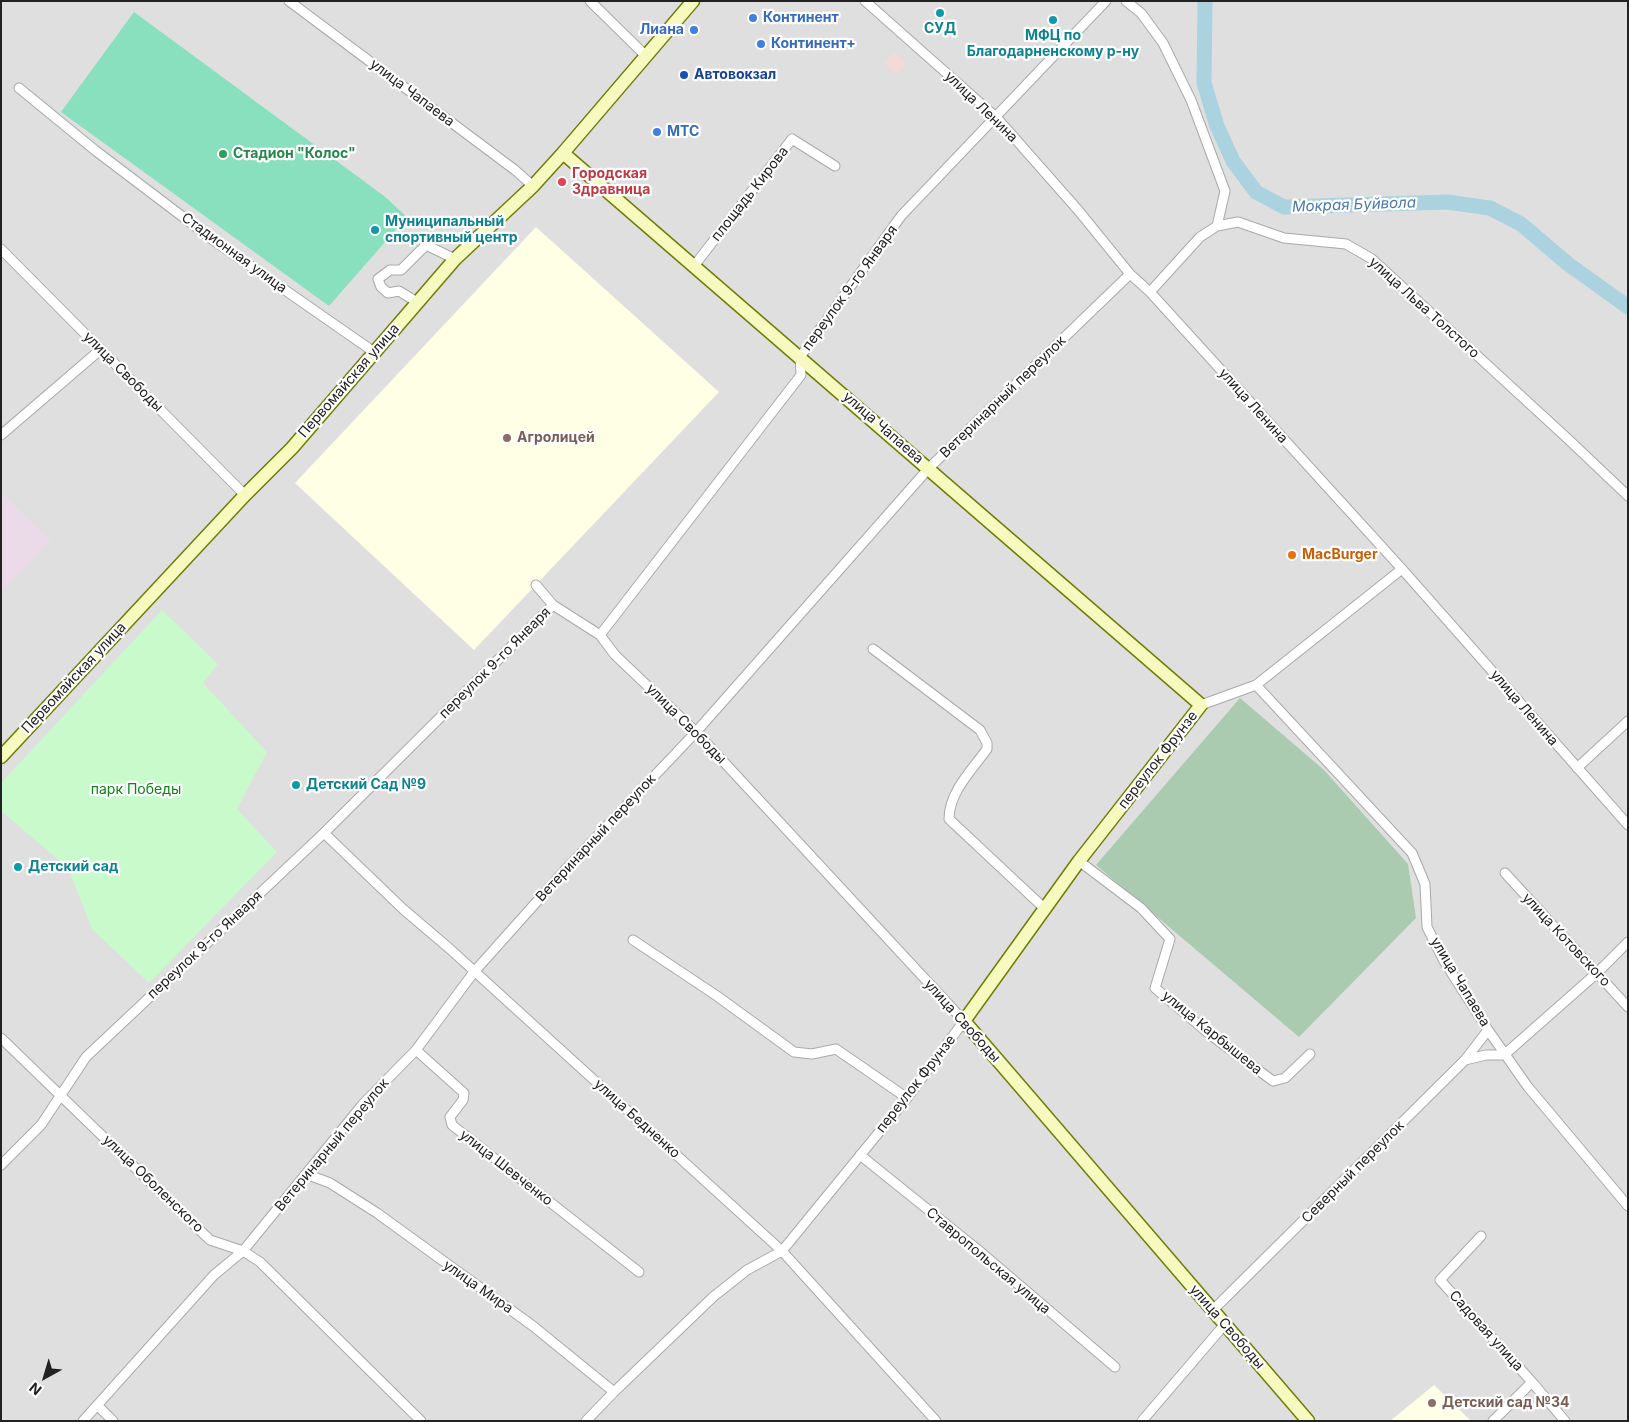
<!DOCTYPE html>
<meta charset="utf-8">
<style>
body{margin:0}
#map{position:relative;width:1629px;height:1422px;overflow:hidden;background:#f2efe9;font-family:Inter,sans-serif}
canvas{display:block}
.frame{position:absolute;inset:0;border:2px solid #222;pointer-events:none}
.north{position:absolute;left:20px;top:1352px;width:50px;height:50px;-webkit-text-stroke:4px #fff;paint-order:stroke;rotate:219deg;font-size:14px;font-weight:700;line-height:20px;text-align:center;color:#222}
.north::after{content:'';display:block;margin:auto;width:18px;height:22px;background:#222;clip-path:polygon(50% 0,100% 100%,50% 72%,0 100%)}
</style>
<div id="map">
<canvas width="1629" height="1422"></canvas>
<div class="frame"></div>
<div class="north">N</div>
</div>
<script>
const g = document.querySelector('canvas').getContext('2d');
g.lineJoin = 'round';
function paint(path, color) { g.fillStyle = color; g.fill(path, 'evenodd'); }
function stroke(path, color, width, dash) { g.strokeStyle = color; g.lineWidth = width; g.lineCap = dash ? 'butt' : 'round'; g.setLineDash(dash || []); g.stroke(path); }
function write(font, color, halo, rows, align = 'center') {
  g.font = font + ' Inter,sans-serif'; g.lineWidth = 4.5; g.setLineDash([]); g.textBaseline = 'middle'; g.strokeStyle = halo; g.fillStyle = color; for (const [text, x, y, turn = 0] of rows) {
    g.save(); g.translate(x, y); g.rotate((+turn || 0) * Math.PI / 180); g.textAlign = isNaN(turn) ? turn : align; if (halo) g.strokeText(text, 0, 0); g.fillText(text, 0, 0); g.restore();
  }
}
paint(new Path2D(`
 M1,1H1628V1421H1Z`), '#e0dfdf');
paint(new Path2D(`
 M895,52L907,64L896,75L884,63Z`), '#f2dad9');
paint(new Path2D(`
 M1,493L51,540L1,592Z`), '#ebdbe8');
paint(new Path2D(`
 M536,227L719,392L474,650L295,483Z
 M1434,1385L1471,1421H1390Z`), '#ffffe5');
paint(new Path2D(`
 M1240,698L1324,770L1408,864L1416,918L1299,1037L1096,865Z`), '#aacbaf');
paint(new Path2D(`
 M162,610L218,664L203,683L267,752L237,809L277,852L149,983L92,929L68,868L1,811V783Z`), '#c8facc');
paint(new Path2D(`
 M134,12L384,196L407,217L329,306L61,112Z`), '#88e0be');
stroke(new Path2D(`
 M1205,1L1204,83L1217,126L1233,161L1256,192L1284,207L1447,202L1490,208L1521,224L1568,264L1628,307`), '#aad3df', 15);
const minor = new Path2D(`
 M289,1L515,170L533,186
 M590,1L646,56
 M865,1L996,117L1078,210L1130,274L1150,292L1402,569L1628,825
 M1126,1L1141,13L1163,43L1191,100L1225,191L1217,226
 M19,88L96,151L216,242L374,352
 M1,249L245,495
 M694,266L792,139L835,166
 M1150,292L1200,237L1217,226L1238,222L1284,238L1346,244L1372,259L1568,439L1628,496
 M417,302L399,291L388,293L381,287L378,279L390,270H401L426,245L455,259
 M1,435L100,350
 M536,585L553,605
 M600,635L801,375L800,357L901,216L1106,1
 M873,649L980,730L987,743V749C972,770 949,792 949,819L1044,908
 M1256,685L1412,853L1425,884L1427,927L1444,961L1488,1030L1528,1087L1628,1206
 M1201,705L1256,685L1402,569
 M1577,768L1628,721
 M324,833L403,909L450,949L782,1251L936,1421
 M1079,861L1141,908L1170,939L1155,988L1212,1036L1273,1081L1285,1078L1310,1054
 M1505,873L1628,1007
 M633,940L717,996L794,1052L812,1054L836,1049L907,1098
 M1,1038L210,1240L243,1251L260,1262L421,1421
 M416,1050L464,1093L463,1100L450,1117L452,1125L639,1272
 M1465,1060L1486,1055H1504L1597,973L1628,942
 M860,1155L977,1249L1115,1367
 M1,1165L41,1125L86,1057L324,833L553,605L600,635L615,655L696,732L964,1021L907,1098L782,1251L747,1270L713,1297L614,1392L586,1421
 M306,1174L330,1183L377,1213L533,1326L614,1392
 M1481,1236L1440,1280L1532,1382L1493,1421
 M1213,1310L1465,1060L1488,1030
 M1532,1382L1565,1421
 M98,1406L113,1421
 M83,1421L214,1275L243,1251L363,1104L416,1050L474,972L566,869L696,732L929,468L1130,274
 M1142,1421L1225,1324`);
const secondary = new Path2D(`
 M563,153L1201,705L1079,861L964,1021L1308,1421
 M1,757L245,495L292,448L455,259L533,186L563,153L693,1`);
stroke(minor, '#a9a9a9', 11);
stroke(secondary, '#707d05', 15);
stroke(minor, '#fff', 9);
stroke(secondary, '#f7fabf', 12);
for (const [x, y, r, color] of [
 [940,13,5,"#0f9aa8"],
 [753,18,5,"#3f7fe0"],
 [1053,20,5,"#0f9aa8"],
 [694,30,5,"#3f7fe0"],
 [761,44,5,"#3f7fe0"],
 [684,75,5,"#1a4fb4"],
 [657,132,5,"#3f7fe0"],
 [223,154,5,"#2e9e5b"],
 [562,182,5,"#e0444e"],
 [375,230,5,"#0f9aa8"],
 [507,438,5,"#8d6e63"],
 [1292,555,5,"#e8710a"],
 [296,785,5,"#0f9aa8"],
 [18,867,5,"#0f9aa8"],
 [1432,1403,5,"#8d6e63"]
]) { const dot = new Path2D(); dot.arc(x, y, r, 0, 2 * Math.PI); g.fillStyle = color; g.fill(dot); stroke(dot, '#fff', 2); }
write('bold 14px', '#366cbe', '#fff', [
 ["Континент",763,18],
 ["Лиана",684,30,"right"],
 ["Континент+",771,44],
 ["МТС",667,132]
], 'left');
write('bold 14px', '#0d838f', '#fff', [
 ["СУД",940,29,"center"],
 ["МФЦ по",1053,36,"center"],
 ["Благодарненскому р-ну",1053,52,"center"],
 ["Муниципальный",385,222],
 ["спортивный центр",385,238],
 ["Детский Сад №9",306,785],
 ["Детский сад",28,867]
], 'left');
write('bold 14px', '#164399', '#fff', [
 ["Автовокзал",694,75]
], 'left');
write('14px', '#222', '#fff', [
 ["улица Чапаева",412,93,37],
 ["улица Ленина",981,107,44],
 ["площадь Кирова",750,194,-52],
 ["Стадионная улица",234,253,36],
 ["переулок 9-го Января",850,288,-54],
 ["улица Льва Толстого",1424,308,42],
 ["улица Свободы",123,372,45],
 ["Первомайская улица",349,381,-49],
 ["Ветеринарный переулок",1003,397,-44],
 ["улица Ленина",1253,406,48],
 ["улица Чапаева",883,428,41],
 ["переулок 9-го Января",495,663,-45],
 ["Первомайская улица",74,678,-47],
 ["улица Ленина",1524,708,49],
 ["улица Свободы",686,724,45],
 ["переулок Фрунзе",1158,760,-52],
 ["Ветеринарный переулок",596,838,-47],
 ["улица Котовского",1566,940,47],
 ["переулок 9-го Января",205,945,-43],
 ["улица Чапаева",1460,982,59],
 ["улица Свободы",962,1021,48],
 ["улица Карбышева",1212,1033,39],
 ["переулок Фрунзе",916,1084,-52],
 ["улица Бедненко",637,1119,42],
 ["Ветеринарный переулок",332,1145,-50],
 ["улица Шевченко",506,1168,38],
 ["Северный переулок",1353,1172,-45],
 ["улица Оболенского",153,1184,44],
 ["Ставропольская улица",988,1261,40],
 ["улица Мира",478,1287,35],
 ["улица Свободы",1227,1327,49],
 ["Садовая улица",1486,1331,48]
]);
write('bold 14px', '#27864d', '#fff', [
 ["Стадион \"Колос\"",233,154]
], 'left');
write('bold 14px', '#be3a42', '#fff', [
 ["Городская",572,174],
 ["Здравница",572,190]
], 'left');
write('bold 14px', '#785e54', '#fff', [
 ["Агролицей",517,438],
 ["Детский сад №34",1442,1403]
], 'left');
write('bold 14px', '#c56008', '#fff', [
 ["MacBurger",1302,555]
], 'left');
write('14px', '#0c8416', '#fff', [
 ["парк Победы",136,790]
]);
write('italic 15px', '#4a7aab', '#fff', [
 ["Мокрая Буйвола",1354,205,-2]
]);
</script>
